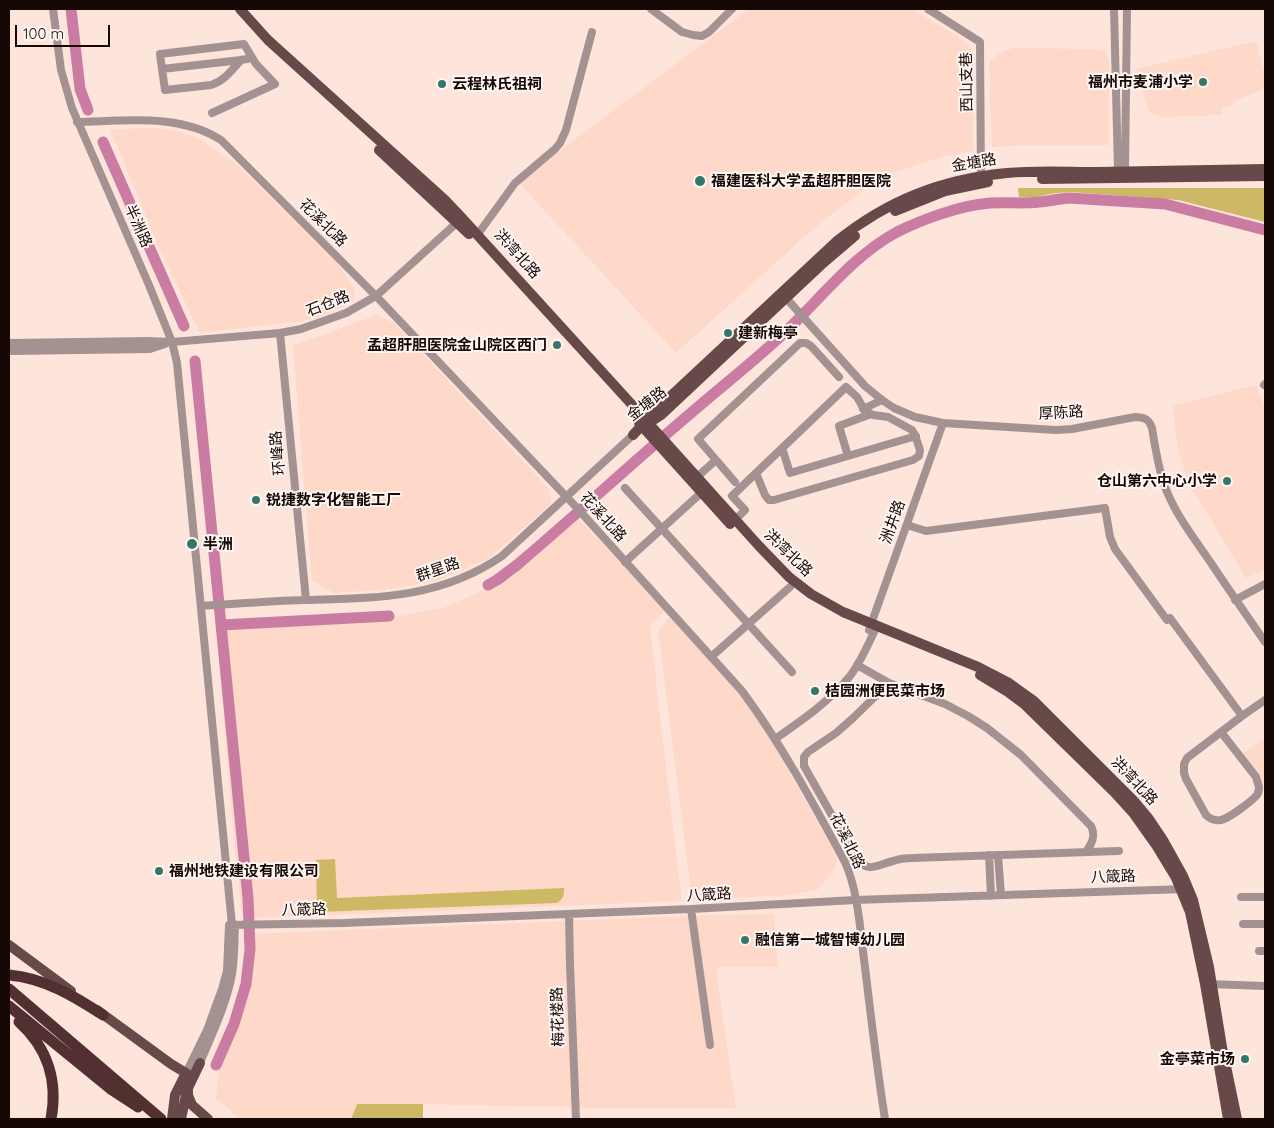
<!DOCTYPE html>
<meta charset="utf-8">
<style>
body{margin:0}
#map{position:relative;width:1274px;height:1128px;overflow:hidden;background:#fee5dc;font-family:Quicksand,sans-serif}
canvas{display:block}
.frame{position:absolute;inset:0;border:10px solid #160905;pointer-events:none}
.scale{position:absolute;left:15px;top:25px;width:95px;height:22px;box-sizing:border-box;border:2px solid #160905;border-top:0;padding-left:6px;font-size:15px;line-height:18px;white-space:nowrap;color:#160905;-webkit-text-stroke:4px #fff6f3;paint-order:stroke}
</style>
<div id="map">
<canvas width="1274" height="1128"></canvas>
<div class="frame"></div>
<div class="scale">100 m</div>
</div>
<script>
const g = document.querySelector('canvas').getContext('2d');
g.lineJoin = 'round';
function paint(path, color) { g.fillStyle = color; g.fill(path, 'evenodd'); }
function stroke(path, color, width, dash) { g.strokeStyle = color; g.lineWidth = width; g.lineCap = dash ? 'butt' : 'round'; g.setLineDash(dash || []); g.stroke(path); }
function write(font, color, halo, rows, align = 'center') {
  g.font = font + ' Quicksand,"Noto Sans SC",sans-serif'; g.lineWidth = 4; g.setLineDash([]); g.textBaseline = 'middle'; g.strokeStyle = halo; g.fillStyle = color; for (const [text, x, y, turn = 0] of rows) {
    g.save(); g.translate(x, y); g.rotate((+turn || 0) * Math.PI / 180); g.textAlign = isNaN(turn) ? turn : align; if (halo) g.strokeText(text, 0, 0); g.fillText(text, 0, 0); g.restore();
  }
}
paint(new Path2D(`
 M749,9H912L957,36L963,41L969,47L973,62V151L945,156L910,167L897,172L862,191L813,229L676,353L518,182Z
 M1256,41L1265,75V88L1235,101L1234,105L1222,109V115L1162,117L1149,112L1136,69Z
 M1013,48L1094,49L1104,51L1107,55L1109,61V145H1022L992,147L989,66L991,61L999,53Z
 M158,128L181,132L200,139L234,162L250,177L338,264L354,288V297L353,302L322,316L302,321L200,333L160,250L110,129Z
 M376,315L394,323L549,489L551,504L489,558L440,580L391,589L334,593L312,581L293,346Z
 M1256,385L1265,407V570L1246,578L1191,487L1186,476L1177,445L1173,406Z
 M579,519L665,610L650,625L660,717L682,901L248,918L242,914L231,805L217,633L223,628L390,618L446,607L512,577Z
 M670,616L743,699L772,741L832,848L837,859L832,873L817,890L790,895L692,900L658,632Z
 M1265,738V786L1241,754Z
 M774,914L778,967H716L736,1108H591L423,1104H357L351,1119H240L216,1098L219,1062L237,997L246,974L247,934L711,915Z`), '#fed8c9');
paint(new Path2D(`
 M1018,188H1265V222L1178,200L1070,192L1056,193L1035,197H1019Z
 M357,1104H423V1119H351Z`), '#cdb965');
paint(new Path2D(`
 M335,859L337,898L564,888C564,896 563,899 557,903L317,912L316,860Z`), '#cdb963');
stroke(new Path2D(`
 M71,9L80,89L88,110
 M103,142L184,326
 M195,361L248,898L250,949L246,984L234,1024L216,1065
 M488,585L497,580L517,565C576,515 632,463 691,413C721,387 753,362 782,335C819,301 852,256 897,232C923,219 962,205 990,203C1007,202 1023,204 1039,202C1050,201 1058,199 1069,198L1165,204L1265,230
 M221,625L389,616`), '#ca7ca3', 11);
stroke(new Path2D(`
 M53,9L61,70L72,108L149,285L172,342L177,363L232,925
 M651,9L682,32L693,35L702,36L709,32L732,9
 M928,9L980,42L981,181
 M1114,9L1118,171
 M241,60C232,70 224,81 211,85L165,90L162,69L241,60L252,58
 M162,69L160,54L244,44L256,64L275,84L212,113
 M77,122C124,121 180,113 221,140L376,296L578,509L742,691C782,745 813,803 845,862C859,894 860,932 865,967C871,1018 877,1069 885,1119
 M1125,171L1127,9
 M478,234L515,183L555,149L560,143L566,130L592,32
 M786,298L865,386L882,400L894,408L915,417L943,423L1056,430L1072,429L1135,417C1144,417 1149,419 1152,428C1155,447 1158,466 1164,484C1174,513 1194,538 1211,563C1229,590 1247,616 1265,642
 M280,333L306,600
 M9,343L147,341L172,342L280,333L301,329L346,313L376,296L461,219
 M9,351L150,349L165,344
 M1264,385L1265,384
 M863,409L882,400
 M782,448L790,473L916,436
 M848,456L839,426L871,414
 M697,477L716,460
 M735,482L698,439L800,343H806L811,346L839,377
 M625,488L792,672
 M735,520L745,510L732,496L846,387L857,397L865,411L873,415L888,417L912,430L915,435L920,450L919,456L913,460L774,500H769L765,495L756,473
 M907,525L926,531L1105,508L1110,537L1115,549L1167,620L1170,618L1242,716L1265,700
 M625,562L701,493
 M1235,600L1265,584
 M201,606C235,604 270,601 304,600C375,598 440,599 502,556L633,435
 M869,630L943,423
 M711,657L790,587
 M857,665L889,683L945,704L968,716L987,728L1021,755L1091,826C1096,836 1092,843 1086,852
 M889,683L852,719L836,733L808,752L804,757V766L856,858C868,874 877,865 893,861C899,859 906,858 913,858L1119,851
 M1221,732L1256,777L1259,787C1259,791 1259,792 1257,795C1252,801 1228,819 1221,820C1215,821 1210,819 1206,815L1186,779L1184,773V764L1187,758L1242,716
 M775,739C802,720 829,702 850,676C860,663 867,647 874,632
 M989,855L991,896
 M998,855L1001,895
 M1241,897H1265
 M691,909L710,1045
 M569,914L570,965L576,1119
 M1243,924H1265
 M1259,951H1265
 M1207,984L1265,986
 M200,1063C211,1036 225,1008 231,979C235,962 234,943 235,925
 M186,1073L207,1030L222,989L227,971L229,925L344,923L691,909L855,900L1185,889`), '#a49292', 8);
stroke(new Path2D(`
 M240,9L268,40L445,200L462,218L635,408L759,546L789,577L811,594L843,612L978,667L1009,683L1034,701L1134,801L1149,819L1163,840L1183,876L1193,900L1209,967L1222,1047L1237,1119
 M379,150L469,234
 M1042,179L1265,176
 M895,211L945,191L988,182
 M639,423L730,524
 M647,424L661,415L821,265L855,236
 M633,435L657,409L837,241C888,200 942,179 1007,173C1037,170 1068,172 1098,172C1154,171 1210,170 1265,169
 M980,675L1008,692L1024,704L1114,792L1134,814L1156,845L1176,878L1190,912L1205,984L1228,1119
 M9,945L71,991
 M97,1010L171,1064L186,1073L188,1077V1095L192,1105L208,1119
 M172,1119L175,1095L186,1073
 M181,1119L187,1090L200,1063`), '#68494a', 10);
stroke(new Path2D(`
 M9,975C44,978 74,996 103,1015
 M9,989L161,1119
 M9,1006L112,1090L138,1107
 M19,1022C48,1048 58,1082 51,1119`), '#523032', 11);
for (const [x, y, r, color] of [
 [1203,82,5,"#347668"],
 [442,84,5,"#347668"],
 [700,181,6,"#347668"],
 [728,333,5,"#347668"],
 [557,345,5,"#347668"],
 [1227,481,5,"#347668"],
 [256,500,5,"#347668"],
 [192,544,6,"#347668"],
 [815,691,5,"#347668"],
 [159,871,5,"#347668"],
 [745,940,5,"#347668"],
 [1245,1059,5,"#347668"]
]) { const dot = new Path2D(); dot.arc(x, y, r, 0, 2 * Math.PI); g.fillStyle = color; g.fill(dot); stroke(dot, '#fff6f3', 2); }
write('15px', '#160905', '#fff6f3', [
 ["西山支巷",967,82,-91],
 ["金塘路",974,163,-10],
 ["花溪北路",323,223,45],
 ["半洲路",138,226,66],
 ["洪湾北路",517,254,48],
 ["石仓路",328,304,-22],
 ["金塘路",647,404,-38],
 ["厚陈路",1061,413,-3],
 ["环峰路",278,453,-95],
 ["花溪北路",603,517,48],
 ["洲井路",893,522,-70],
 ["洪湾北路",788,553,44],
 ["群星路",438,570,-19],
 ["洪湾北路",1134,781,47],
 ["花溪北路",847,841,64],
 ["八箴路",1113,877,-2],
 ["八箴路",709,895,-3],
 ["八箴路",304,910,-1],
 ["梅花楼路",558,1017,-92]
]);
write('bold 15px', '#160905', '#fff6f3', [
 ["福州市麦浦小学",1193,82,"right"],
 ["云程林氏祖祠",452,84],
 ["福建医科大学孟超肝胆医院",711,181],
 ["建新梅亭",738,333],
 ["孟超肝胆医院金山院区西门",547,345,"right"],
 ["仓山第六中心小学",1217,481,"right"],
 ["锐捷数字化智能工厂",266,500],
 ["半洲",203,544],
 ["桔园洲便民菜市场",825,691],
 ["福州地铁建设有限公司",169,871],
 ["融信第一城智博幼儿园",755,940],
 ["金亭菜市场",1235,1059,"right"]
], 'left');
</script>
